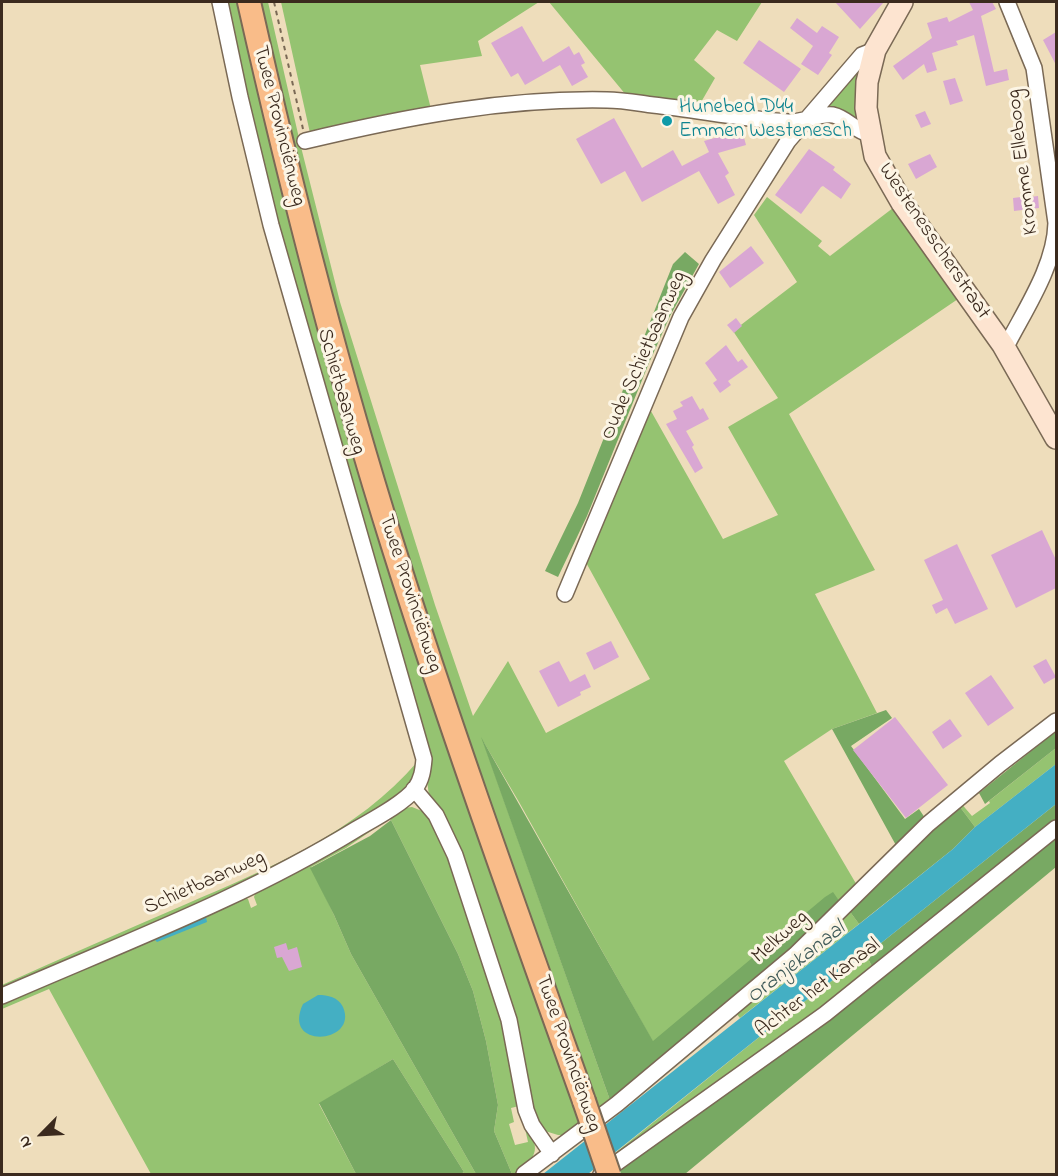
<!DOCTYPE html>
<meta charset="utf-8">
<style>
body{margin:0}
#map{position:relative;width:1058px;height:1176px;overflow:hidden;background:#edb;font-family:"Indie Flower",sans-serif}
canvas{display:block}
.frame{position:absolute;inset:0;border:3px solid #3b2a1e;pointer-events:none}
.north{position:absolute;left:12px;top:1104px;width:60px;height:60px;-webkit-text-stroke:4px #fcf5e5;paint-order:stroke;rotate:246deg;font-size:16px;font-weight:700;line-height:24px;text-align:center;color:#3b2a1e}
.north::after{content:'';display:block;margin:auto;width:21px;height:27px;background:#3b2a1e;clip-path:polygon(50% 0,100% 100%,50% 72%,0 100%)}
</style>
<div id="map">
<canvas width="1058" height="1176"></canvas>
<div class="frame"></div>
<div class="north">N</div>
</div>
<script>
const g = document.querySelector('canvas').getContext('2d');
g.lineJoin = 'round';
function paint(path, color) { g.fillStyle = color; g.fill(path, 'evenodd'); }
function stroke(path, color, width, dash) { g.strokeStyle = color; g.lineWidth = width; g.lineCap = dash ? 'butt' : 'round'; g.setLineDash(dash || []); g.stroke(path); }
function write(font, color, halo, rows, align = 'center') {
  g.font = font + ' "Indie Flower",sans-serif'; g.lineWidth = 6; g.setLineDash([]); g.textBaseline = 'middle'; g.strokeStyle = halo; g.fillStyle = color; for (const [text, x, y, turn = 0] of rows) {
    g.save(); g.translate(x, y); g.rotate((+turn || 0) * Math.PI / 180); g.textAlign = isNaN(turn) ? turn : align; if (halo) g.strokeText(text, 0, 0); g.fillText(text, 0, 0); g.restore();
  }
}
paint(new Path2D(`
 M223,2H242L275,146L583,1125L569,1135H558L545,1131L536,1123L512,1021L429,796L427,780L298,307Z
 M255,2H268L301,147L340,302L435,605L473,716L508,661L546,733L650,679L583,557L647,404L723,539L778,515L728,427L778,398L733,331L797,282L754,215L767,197L822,241L818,246L830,256L893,208L958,299L789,414L875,570L815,594L877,713L832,729L784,761L858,887L653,1042L519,802L483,741L611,1103L599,1113L488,809L350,378Z
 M281,2H539L478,41L482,56L420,65L431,109L310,133Z
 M549,2H762L737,41L717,30L694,60L715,78L700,104L626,95Z
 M863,59L861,124L823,106Z
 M1056,748V764L975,827L957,803L959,801L972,816L990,803L989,801Z
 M418,761C416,767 416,774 413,779C400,802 356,827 333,842L2,993V985C62,958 123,931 184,905C269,868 357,833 418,761Z
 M412,807L427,813L445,840L500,1004L519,1106L511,1108L514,1122L509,1124L515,1145L528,1142L524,1124C541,1148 538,1155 517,1174H512L494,1131L498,1105L486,1041L473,991L458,954L390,818L346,848L311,867L334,915L351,954L476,1174H461L464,1172L393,1059L319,1104L356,1174H151L49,989L2,1009V998L240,895L248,899L251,908L257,905L254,897L257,887L404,808Z
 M848,909L859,924L740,1018L734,1011Z
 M866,955L874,970L614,1159V1154L788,1014Z`), '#95c371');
paint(new Path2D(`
 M685,252L699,264L670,316L649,363L587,516L558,577L545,571L578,503L673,264Z
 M886,710L892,718L851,746L905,819L919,809L927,821L898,849L832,729Z
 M1056,731V748L985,804L979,793Z
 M481,737L653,1041L825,897L833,892L842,905L611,1103Z
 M957,803L975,827L953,849L859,924L848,909Z
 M1056,804V825L874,970L866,955Z
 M391,820L458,954L473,991L486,1041L498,1105L494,1131L512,1174H476L351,954L334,915L310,868L370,836Z
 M1056,833V867L685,1174H621L619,1167Z
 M393,1059L464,1172L461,1174H356L319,1103Z`), '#78a963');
paint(new Path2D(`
 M1056,764V804L866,955L788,1014L588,1174H543L877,910L953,849L975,827Z
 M206,917L207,922L157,942L155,940Z
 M318,995C328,995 338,997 343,1007C359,1044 281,1050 303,1004Z`), '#44afc3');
paint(new Path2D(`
 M835,2H884L860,29Z
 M969,2H992L996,9L981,16L994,72L1007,69L1009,80L986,86L974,35L956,41L958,45L932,53L937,70L927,73L924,64L903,80L893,66L932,38L927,23L947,17L949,22L973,10Z
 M797,18L817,33L822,26L839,37L829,53L832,55L818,75L801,64L813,46L790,28Z
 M522,26L543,62L569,46L574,55L579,52L585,63L581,65L588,77L572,86L560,65L525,85L518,73L511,77L491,43Z
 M1056,32V65L1043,40Z
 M759,40L801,69L784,92L743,63Z
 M955,78L963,101L950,105L943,81Z
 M925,111L931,124L921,128L915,115Z
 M614,118L642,168L673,150L682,166L709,152L704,141L742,130L746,145L718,153L729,173L725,176L735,195L718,204L699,171L642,202L625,171L601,184L576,139Z
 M809,149L835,167L833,170L851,184L841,199L823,186L821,187L801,214L775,195Z
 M930,154L937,167L916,179L908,164Z
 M1029,196L1030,197L1038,196L1039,208L1014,211L1013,198Z
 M751,246L764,263L730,288L719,272Z
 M736,318L742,326L734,333L727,325Z
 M726,345L738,362L742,359L748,367L728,381L731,385L720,393L713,383L717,380L705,363Z
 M692,396L700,410L703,408L709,419L686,431L694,445L692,447L703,468L695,473L666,424L677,419L673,411L683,406L680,402Z
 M1042,530L1056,560V588L1016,608L991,555Z
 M957,544L988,609L955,624L947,608L936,614L932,605L943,600L924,560Z
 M611,641L619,657L594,670L586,653Z
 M1046,659L1056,677L1044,684L1033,666Z
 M559,661L570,682L585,674L591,687L580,692L581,695L558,707L539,671Z
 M991,675L1014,708L988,726L965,693Z
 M895,717L948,785L906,818L853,750Z
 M950,719L962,736L943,749L932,732Z
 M286,943L288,950L297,947L302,967L289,971L282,957L277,958L274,947Z`), '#d9a7d3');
const street = new Path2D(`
 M305,141C405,117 505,98 607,100C622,100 638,103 653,105C698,110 743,119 788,122C804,123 818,113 833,115C847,118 855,131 869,134
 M1003,345L1009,341C1028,305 1055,264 1056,223L1034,68L1007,2
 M565,594L681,317L713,260L788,141L862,55L875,50
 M414,789L436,815L455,855L509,1020L526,1110L532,1125L552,1154
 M2,996C121,944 244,898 355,830C372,820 403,804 415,789C422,779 423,770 424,759L271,225L240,97L220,2
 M524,1174L617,1104L795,955L928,824L1000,764L1056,721
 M601,1174L825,1014L1056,828`);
const secondary = new Path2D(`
 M902,2L875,50L867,82L866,108L875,156L902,203L1003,345L1056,438`);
const primary = new Path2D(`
 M249,2C290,184 336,365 392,543C451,731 518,916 584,1101`);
stroke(street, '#7a6955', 18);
stroke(secondary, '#7a6955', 24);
stroke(primary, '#7a6955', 26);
stroke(new Path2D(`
 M274,2L303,129`), '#7a6955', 2, [4.5, 4.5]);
stroke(street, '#fff', 15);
stroke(secondary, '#fde4d0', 21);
stroke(primary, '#f9bc89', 22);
const primaryBridge = new Path2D(`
 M584,1101L609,1174`);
stroke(primaryBridge, '#7a6955', 26, []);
stroke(primaryBridge, '#f9bc89', 22);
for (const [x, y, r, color] of [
 [667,121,6,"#0f9aa8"]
]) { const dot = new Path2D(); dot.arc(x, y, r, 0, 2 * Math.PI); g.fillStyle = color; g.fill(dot); stroke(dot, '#fcf5e5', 2); }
write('21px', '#0d838f', '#fcf5e5', [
 ["Hunebed D44",679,109],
 ["Emmen Westenesch",679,133]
], 'left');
write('21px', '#3b2a1e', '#fcf5e5', [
 ["Twee Provinciënweg",278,126,76],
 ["Kromme Elleboog",1024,162,-97],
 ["Westenesscherstraat",933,242,56],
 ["Oude Schietbaanweg",645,356,-66],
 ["Schietbaanweg",340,392,74],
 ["Twee Provinciënweg",409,594,72],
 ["Schietbaanweg",205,884,-24],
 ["Melkweg",781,938,-42],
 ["Achter het Kanaal",819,989,-37],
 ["Twee Provinciënweg",567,1054,71]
]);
write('italic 22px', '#3e5958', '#fcf5e5', [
 ["Oranjekanaal",797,964,-38]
]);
</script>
